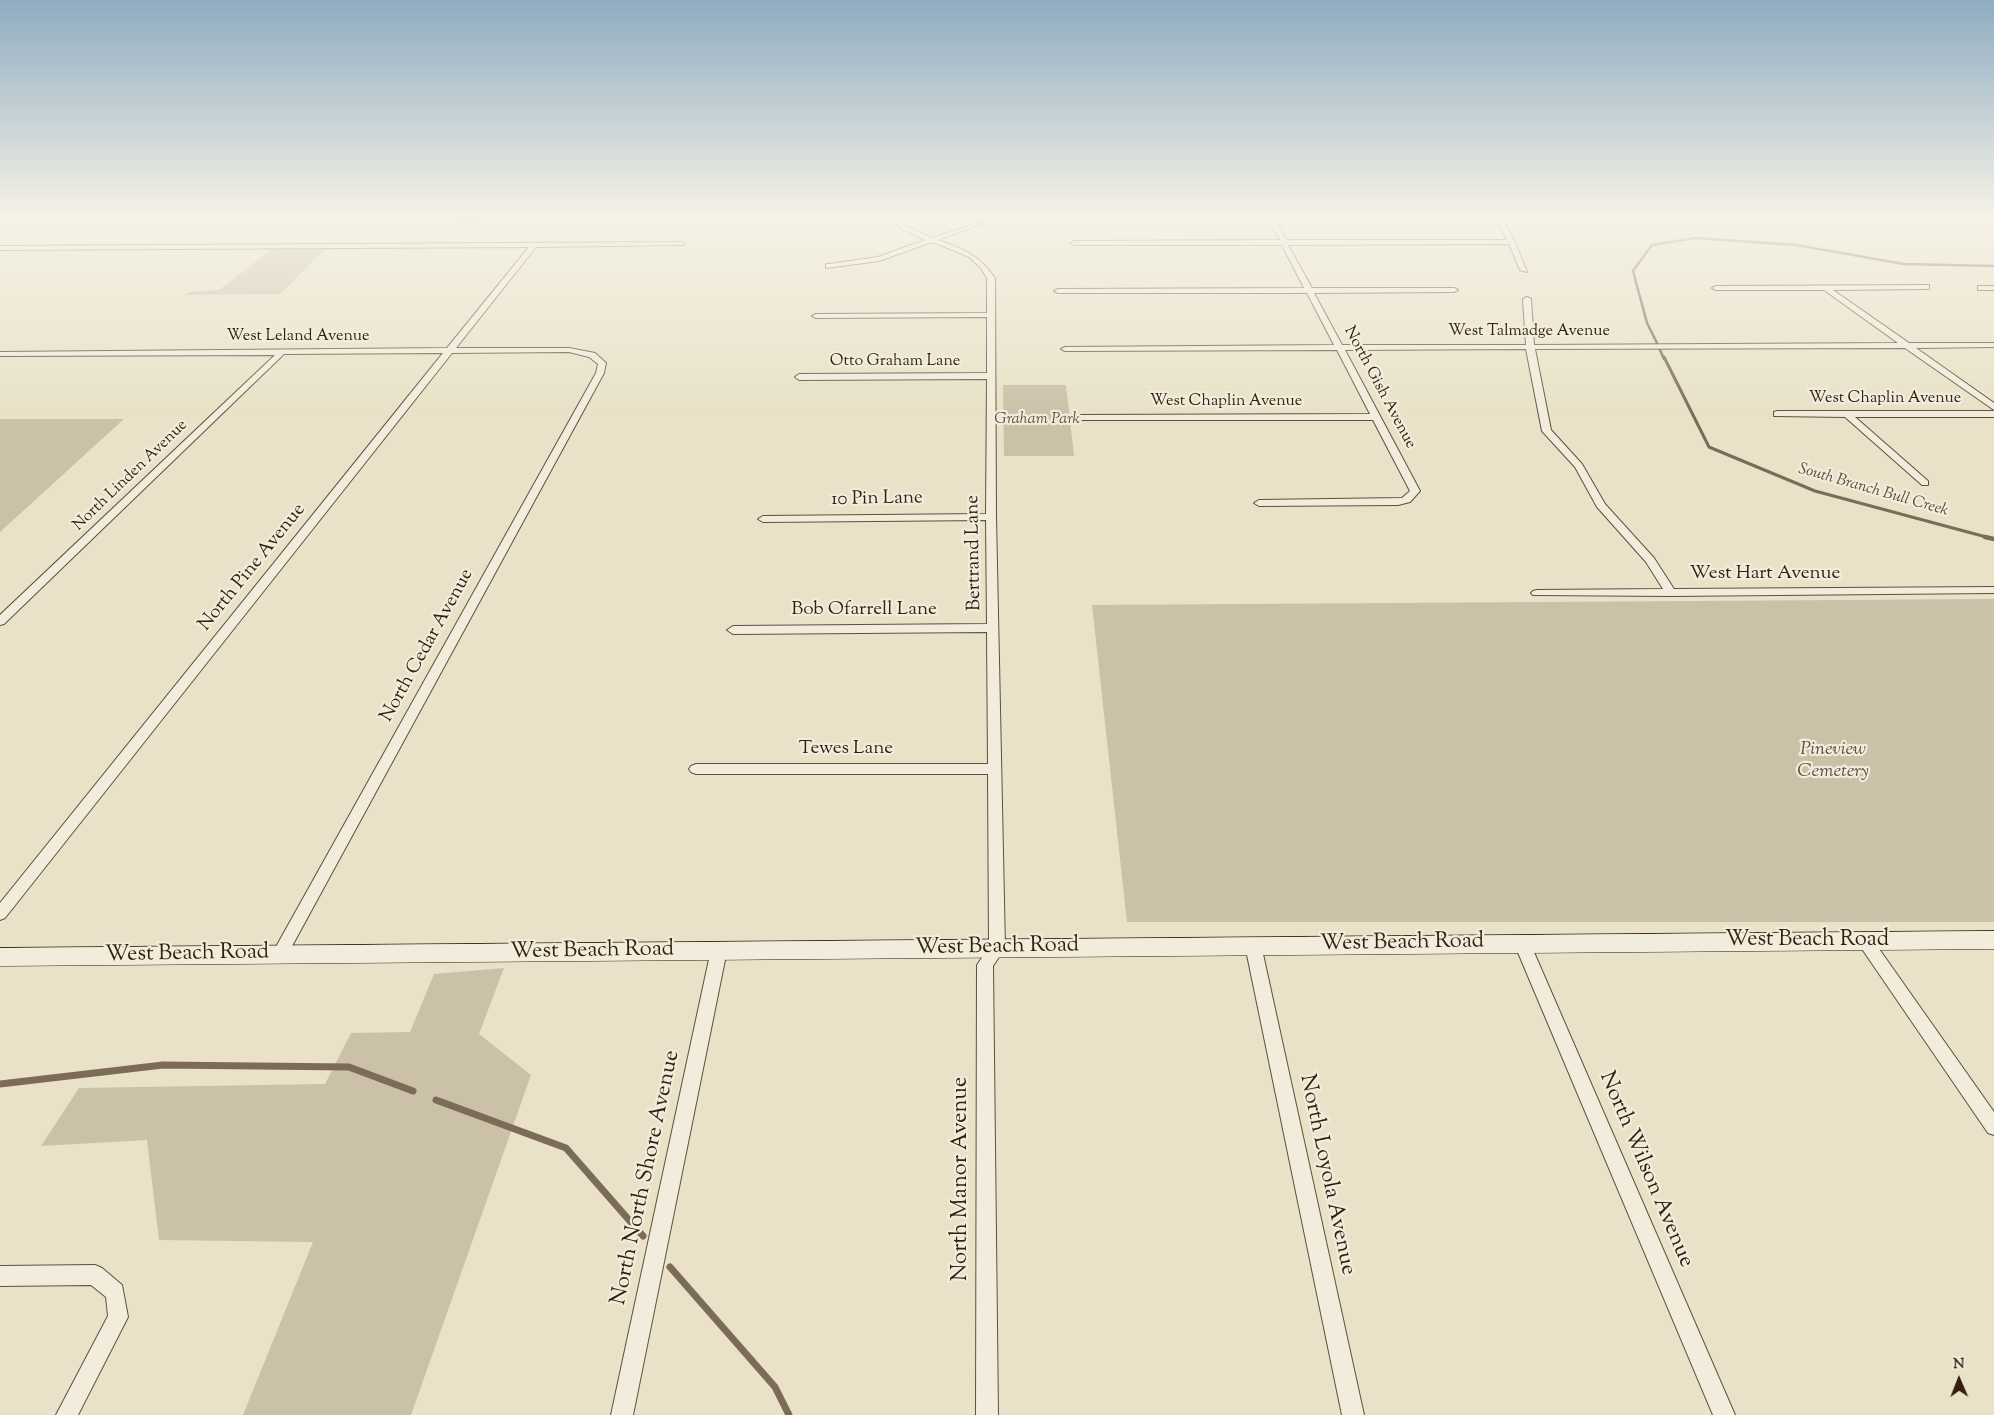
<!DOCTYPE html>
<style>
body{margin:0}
#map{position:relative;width:1994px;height:1415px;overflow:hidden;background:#e9e2c8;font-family:"Sorts Mill Goudy",serif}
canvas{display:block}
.north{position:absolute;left:1934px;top:1355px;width:50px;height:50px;-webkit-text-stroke:4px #f1ecdb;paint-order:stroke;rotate:359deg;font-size:14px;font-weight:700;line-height:20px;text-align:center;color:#341e0d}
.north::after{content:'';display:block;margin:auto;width:18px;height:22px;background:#341e0d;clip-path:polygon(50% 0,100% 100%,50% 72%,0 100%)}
</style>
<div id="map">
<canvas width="1994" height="1415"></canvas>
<div class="north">N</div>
</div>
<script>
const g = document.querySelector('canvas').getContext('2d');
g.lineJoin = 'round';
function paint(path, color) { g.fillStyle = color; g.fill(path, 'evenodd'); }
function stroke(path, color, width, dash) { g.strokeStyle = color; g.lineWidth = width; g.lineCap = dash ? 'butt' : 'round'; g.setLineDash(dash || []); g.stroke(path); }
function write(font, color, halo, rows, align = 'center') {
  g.font = font + ' "Sorts Mill Goudy",serif'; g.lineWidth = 4.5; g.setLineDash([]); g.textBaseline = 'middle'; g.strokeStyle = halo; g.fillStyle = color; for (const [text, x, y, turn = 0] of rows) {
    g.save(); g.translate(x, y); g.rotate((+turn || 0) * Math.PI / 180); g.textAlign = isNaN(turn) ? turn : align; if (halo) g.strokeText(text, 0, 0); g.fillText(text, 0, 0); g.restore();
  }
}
paint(new Path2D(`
 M487,216L467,231L460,230L449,216Z
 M272,249H326L280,294L185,295L189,292L219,290Z
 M1003,385H1066L1074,456H1004Z
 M0,419H124L0,532Z
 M1994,599V922H1127L1092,605Z
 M504,968L479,1034L531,1075L411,1415H243L313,1242L159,1240L147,1140L41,1146L79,1088L325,1084L351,1033L410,1032L434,974Z`), '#cac1a8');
stroke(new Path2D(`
 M1657,343L1647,323L1633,271L1652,245L1695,238L1796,245L1904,264L1994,266
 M1660,350L1664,359`), '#7b6b57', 2.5);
stroke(new Path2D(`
 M1664,357L1709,447L1815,491L1990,538`), '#7b6b57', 3);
stroke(new Path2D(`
 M1985,537L1994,539`), '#7b6b57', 4.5);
stroke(new Path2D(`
 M0,1084L163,1065L349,1067L413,1091
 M436,1100L566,1148L643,1236
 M670,1267L775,1387L789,1415`), '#7b6b57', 7);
const street = new Path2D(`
 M888,216H895L904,225L932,238L987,220V222L938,240C964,249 979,255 995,278L996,517L1005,948L993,966L998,1415H976L977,965L989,947L988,774H696L691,772L689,769L691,766L696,764H988L987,632L733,634L727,630L733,626L987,624L986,520L763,522L758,519L763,516L986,514L987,379L799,380L795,377L799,374L987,373V317L816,318L812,316L816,314L987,313V278L980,267L969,257L955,251L932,242L879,261L826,268V264H829L878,257L925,240L900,228Z
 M1267,216H1274L1286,240H1507L1494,216H1501L1515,242L1527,272L1520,270L1509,244L1288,245L1312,288H1454L1458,290L1454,292L1314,293L1342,345H1526L1523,299L1527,297L1531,299L1534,345L1898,343L1824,290H1716L1712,288L1716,286L1929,285V289H1926L1833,290L1909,343H1994V347L1916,348L1994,403V410L1905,348L1535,349L1551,430L1582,464L1605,504L1654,558L1674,589L1994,587V593L1671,596L1533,595L1531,593L1533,591L1537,590L1663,589L1646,562L1597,507L1575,467L1542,431L1526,349L1345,350L1420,491L1410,502L1398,505L1259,506L1254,503L1259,500L1402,498L1410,491L1373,420H1072V416L1075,415L1370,414L1337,350L1065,351L1061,349L1065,347L1334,345L1307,293H1058L1054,291L1058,289L1304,288L1282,245H1074L1071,243L1074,241L1280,240Z
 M1789,216H1830L1816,221Z
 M682,242L685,244L684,245L536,247L456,348H569L595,353L606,363L604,373L285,959L280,961L275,959L272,954L596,373L598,364L589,357L569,352L452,353L5,918L0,920V903L443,353L284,354L4,624L0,625V615L275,355L0,356V352L447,348L529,247L0,250V246Z
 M1978,286H1994V290H1978Z
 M1777,411H1994V417H1855L1928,481V485H1922L1845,417L1774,416V412Z
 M1865,935L1870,936L1994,1112V1135L1988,1133L1860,946L1857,941L1860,936Z
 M1522,937L1527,938L1530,943L1735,1415H1713L1514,943L1517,938Z
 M1253,939L1258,940L1261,945L1364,1415H1342L1245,945L1248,940Z
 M719,943L724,945L727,950L633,1415H611L711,950L714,945Z
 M95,1265L102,1268L122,1285L128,1317L78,1415H56L108,1316L106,1297L91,1285L0,1286V1266Z`);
const secondary = new Path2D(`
 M1994,931V949L0,966V948Z`);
stroke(street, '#614f3c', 2);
stroke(secondary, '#341e0d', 1);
paint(street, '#f1ecdb');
paint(secondary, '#f1ecdb');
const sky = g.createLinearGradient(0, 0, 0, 415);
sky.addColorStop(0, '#8facc2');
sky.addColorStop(0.52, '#f5f2e6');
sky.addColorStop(1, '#f5f2e600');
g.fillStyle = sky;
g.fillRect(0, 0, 1994, 415);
write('16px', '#341e0d', '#f1ecdb', [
 ["West Talmadge Avenue",1529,332],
 ["West Leland Avenue",298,337],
 ["Otto Graham Lane",895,362],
 ["North Gish Avenue",1379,388,62],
 ["West Chaplin Avenue",1885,399],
 ["West Chaplin Avenue",1226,402],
 ["North Linden Avenue",131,476,-44]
]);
write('italic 16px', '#614f3c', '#f1ecdb', [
 ["Graham Park",1037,420]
]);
write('italic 16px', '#5e4b38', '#f1ecdb', [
 ["South Branch Bull Creek",1873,491,16]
]);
write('19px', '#341e0d', '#f1ecdb', [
 ["10 Pin Lane",877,500,-1],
 ["Bertrand Lane",975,553,-91],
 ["North Pine Avenue",253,568,-51],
 ["West Hart Avenue",1765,575],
 ["Bob Ofarrell Lane",864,611],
 ["North Cedar Avenue",428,646,-61],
 ["Tewes Lane",846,750]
]);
write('italic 19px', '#614f3c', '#f1ecdb', [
 ["Pineview",1833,751],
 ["Cemetery",1833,773]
]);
write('22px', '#341e0d', '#f1ecdb', [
 ["West Beach Road",1807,941],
 ["West Beach Road",1402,944,-1],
 ["West Beach Road",997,948,-1],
 ["West Beach Road",592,952,-1],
 ["West Beach Road",187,955,-1],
 ["North Wilson Avenue",1645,1170,67],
 ["North Loyola Avenue",1326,1175,78],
 ["North North Shore Avenue",647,1178,-78],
 ["North Manor Avenue",962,1179,-90]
]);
</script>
